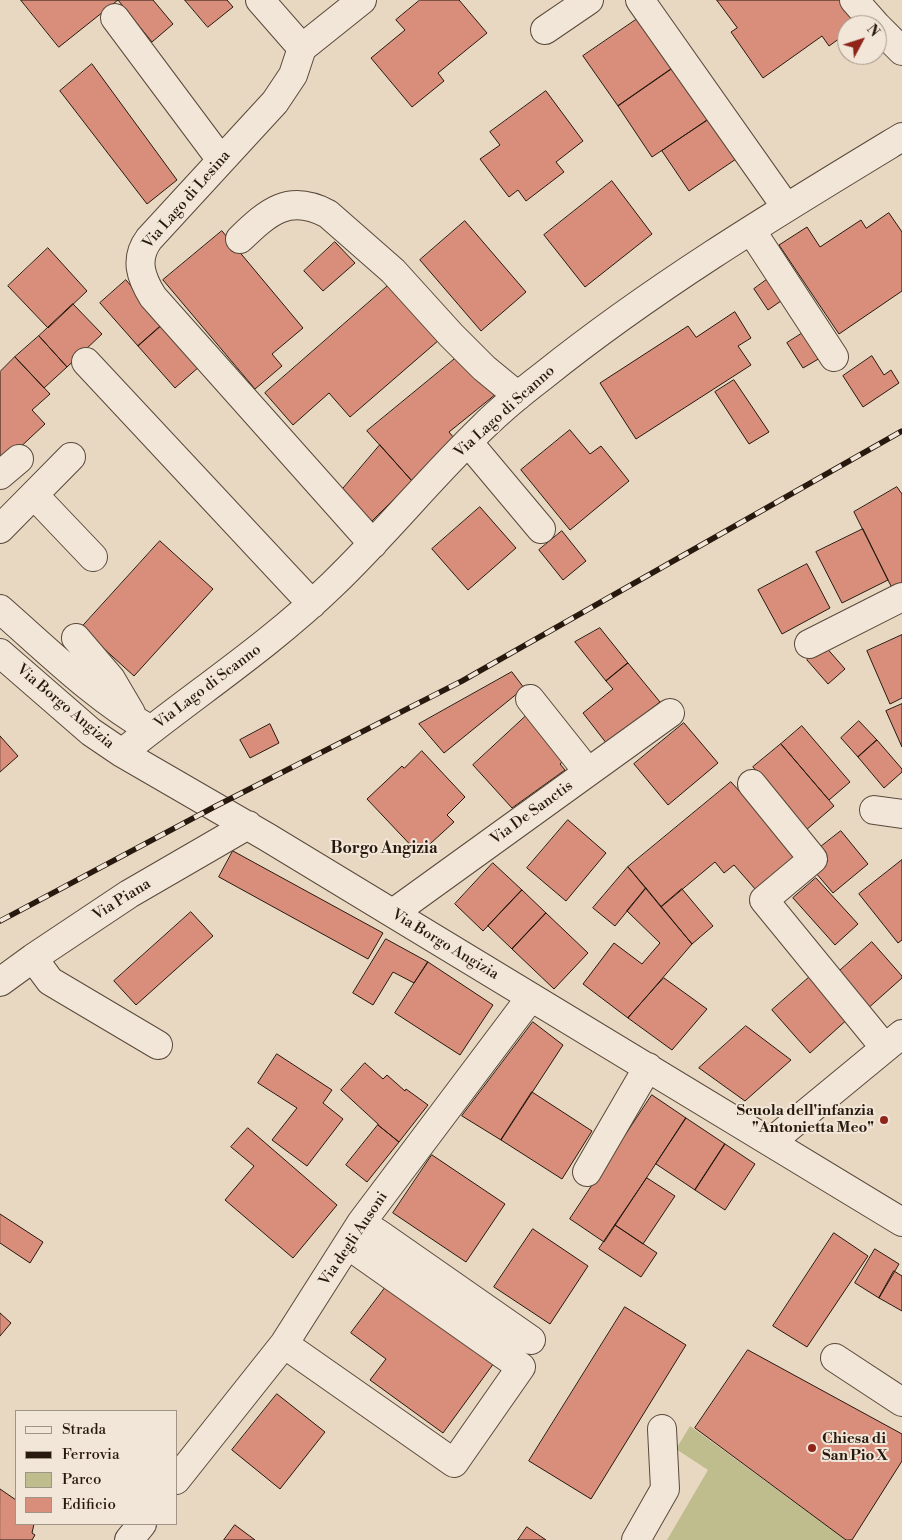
<!DOCTYPE html>
<style>
body{margin:0}
#map{position:relative;width:902px;height:1540px;overflow:hidden;background:#e9d8c1;font-family:"Libre Bodoni",serif}
canvas{display:block}
.legend{position:absolute;left:15px;top:1410px;width:162px;height:115px;box-sizing:border-box;background:#f1e6d7;border:1px solid #a09487;margin:0;padding:6px 9px;list-style:none;font-size:15px;color:#27190e}
.legend li{display:flex;align-items:center;gap:10px;height:25px}
.legend b{width:25px;border:1px solid #a09487}
.north{position:absolute;left:837px;top:15px;width:50px;height:50px;box-sizing:border-box;background:#f1e6d7;border:1px solid #a09487;border-radius:50%;rotate:50deg;font-size:14px;font-weight:700;line-height:20px;text-align:center;color:#27190e}
.north::after{content:'';display:block;margin:auto;width:18px;height:22px;background:#8f2418;clip-path:polygon(50% 0,100% 100%,50% 72%,0 100%)}
</style>
<div id="map">
<canvas width="902" height="1540"></canvas>
<ul class="legend">
<li><b style="height:6px;background:#f1e6d7"></b>Strada</li>
<li><b style="height:6px;background:#27190e"></b>Ferrovia</li>
<li><b style="height:14px;background:#bfbc8d"></b>Parco</li>
<li><b style="height:14px;background:#d98e7b"></b>Edificio</li>
</ul>
<div class="north">N</div>
</div>
<script>
const g = document.querySelector('canvas').getContext('2d');
g.lineJoin = 'round';
function paint(path, color) { g.fillStyle = color; g.fill(path, 'evenodd'); }
function stroke(path, color, width, dash) { g.strokeStyle = color; g.lineWidth = width; g.lineCap = dash ? 'butt' : 'round'; g.setLineDash(dash || []); g.stroke(path); }
function write(font, color, halo, rows, align = 'center') {
  g.font = font + ' "Libre Bodoni",serif'; g.lineWidth = 4; g.setLineDash([]); g.textBaseline = 'middle'; g.strokeStyle = halo; g.fillStyle = color; for (const [text, x, y, turn = 0] of rows) {
    g.save(); g.translate(x, y); g.rotate((+turn || 0) * Math.PI / 180); g.textAlign = isNaN(turn) ? turn : align; if (halo) g.strokeText(text, 0, 0); g.fillText(text, 0, 0); g.restore();
  }
}
paint(new Path2D(`
 M690,1426L846,1540H667L708,1470L676,1449Z`), '#bfbc8d');
const building = new Path2D(`
 M21,0H153L173,24L152,42L118,0L59,47Z
 M185,0H227L233,7L208,27Z
 M420,0H459L487,33L438,73L444,81L412,107L371,58L405,30L396,20Z
 M717,0H841L858,25H847V33L829,46L822,36L763,78L731,32L737,28Z
 M646,13L680,63L618,106L583,56Z
 M680,63L715,115L652,157L618,106Z
 M92,64L177,180L147,204L60,91Z
 M546,91L583,141L556,162L564,172L526,201L518,190L509,197L480,159L500,145L490,132Z
 M715,115L742,155L689,191L662,151Z
 M612,181L652,234L585,287L544,235Z
 M889,213L902,232V291L839,334L779,245L807,227L820,247L861,220L866,228Z
 M465,221L526,292L481,331L420,260Z
 M222,231L303,328L272,354L282,366L255,389L163,280Z
 M335,242L355,263L323,291L304,271Z
 M48,248L87,291L48,328L8,286Z
 M776,273L791,294L768,310L754,289Z
 M126,280L163,324L138,346L100,303Z
 M390,284L439,340L350,417L329,393L293,425L265,393Z
 M73,304L102,334L67,367L39,336Z
 M735,312L751,338L738,346L751,365L636,439L600,383L688,326L696,337Z
 M163,324L200,366L175,388L138,346Z
 M812,327L827,354L803,368L787,343Z
 M39,336L67,367L44,388L15,357Z
 M462,353L496,394L449,432L454,438L412,481L367,431Z
 M872,356L884,375L891,370L899,383L863,407L843,376Z
 M15,357L50,394L32,410L45,424L0,466V372Z
 M734,380L769,432L749,444L715,392Z
 M570,430L590,454L601,446L629,481L570,530L521,470Z
 M380,445L412,481L372,521L341,491Z
 M897,487L902,494V584L892,588L854,512Z
 M480,507L516,548L468,590L432,549Z
 M863,529L888,580L842,603L816,552Z
 M562,531L586,561L563,580L539,550Z
 M160,541L213,589L134,676L81,628Z
 M807,564L830,608L782,634L758,590Z
 M600,628L628,663L606,681L575,642Z
 M902,635V698L890,704L867,651Z
 M824,645L845,669L828,684L807,660Z
 M628,663L660,702L607,744L583,713L613,689L606,681Z
 M512,672L524,688L444,753L419,724Z
 M902,704V747L886,711Z
 M526,716L567,758L560,764L565,770L512,808L473,765Z
 M859,721L877,740L858,757L841,738Z
 M684,723L718,763L668,805L634,764Z
 M270,724L279,743L250,758L240,740Z
 M802,726L850,782L829,800L781,744Z
 M0,736L18,756L0,772Z
 M877,740L902,769V772L884,788L858,757Z
 M781,744L834,806L806,830L753,767Z
 M422,751L465,797L447,815L454,822L419,854L367,799L402,766L404,768Z
 M731,782L797,854L756,890L734,865L724,873L715,862L661,907L628,867Z
 M568,820L606,853L566,901L527,868Z
 M841,831L868,864L833,893L815,872L828,861L818,849Z
 M233,851L383,933L368,959L219,877Z
 M902,860V940L898,943L859,894Z
 M493,863L522,890L483,931L455,904Z
 M628,867L646,888L615,926L593,908Z
 M816,878L858,924L835,945L793,898Z
 M646,888L692,944L628,1018L583,984L614,943L642,964L660,943L627,911Z
 M682,889L713,926L692,944L661,907Z
 M522,890L546,913L512,949L488,926Z
 M191,912L213,936L136,1005L114,981Z
 M546,913L588,953L554,989L512,949Z
 M386,939L428,962L414,983L393,972L373,1005L353,993Z
 M872,942L902,976V978L866,1010L835,975Z
 M428,962L493,1005L460,1055L395,1013Z
 M813,974L850,1017L810,1053L772,1010Z
 M664,978L707,1009L672,1050L628,1018Z
 M533,1022L563,1045L501,1140L462,1116Z
 M746,1026L791,1060L745,1101L699,1068Z
 M277,1054L332,1090L323,1103L343,1119L307,1166L272,1140L297,1108L258,1083Z
 M365,1063L383,1079L387,1075L405,1091L406,1089L428,1105L399,1142L378,1125V1124L341,1090Z
 M532,1092L592,1131L562,1179L501,1140Z
 M652,1095L686,1118L604,1242L570,1219Z
 M686,1118L725,1144L695,1190L656,1164Z
 M378,1125L399,1142L367,1182L346,1165Z
 M248,1128L337,1205L293,1258L225,1200L254,1166L231,1147Z
 M725,1144L755,1164L725,1210L695,1190Z
 M432,1155L505,1204L466,1262L393,1213Z
 M647,1178L675,1196L643,1244L615,1225Z
 M0,1214L43,1242L30,1263L0,1243Z
 M615,1225L657,1253L641,1277L599,1249Z
 M533,1229L588,1266L550,1324L494,1287Z
 M834,1233L868,1256L807,1347L773,1326Z
 M875,1249L899,1264L879,1298L855,1283Z
 M894,1271L902,1276V1311L879,1298Z
 M388,1284L494,1363L443,1433L370,1380L386,1359L351,1333Z
 M625,1307L686,1345L591,1499L529,1461Z
 M0,1313L11,1323L0,1336Z
 M748,1350L902,1434V1461L852,1540H846L695,1428Z
 M277,1394L325,1432L280,1489L232,1450Z
 M0,1489L16,1500V1524H34L32,1533L35,1535L32,1540H0Z
 M235,1525L255,1540H224Z
 M527,1527L546,1540H518Z`);
paint(building, '#d98e7b');
stroke(building, '#27190e', 1);
const minor = new Path2D(`
 M260,0L302,48
 M362,0L302,48L293,75L275,102L149,239C134,259 141,278 153,297L373,544
 M640,0L786,207
 M854,0L876,25
 M115,18L221,160
 M877,26L902,51
 M545,30L589,0
 M751,230L834,357
 M240,239C268,212 289,193 328,214L393,271L451,335L484,368L518,396
 M86,362L312,604
 M468,442L541,529
 M0,475L19,459
 M34,495L93,557
 M0,529L71,457
 M0,609C48,651 95,698 151,730
 M76,638L111,679L131,713
 M809,644L902,597
 M0,653L91,732L122,753L267,837L902,1222
 M530,699L588,772
 M122,753C192,696 268,647 333,584C385,534 430,478 482,428C501,409 522,392 543,376C655,286 780,211 902,137
 M752,784L813,859L764,900L885,1048
 M874,810L902,814
 M393,913L670,713
 M33,958L50,981L158,1045
 M0,982L33,958L129,894L248,825
 M771,1142L902,1034
 M587,1172L648,1067
 M361,1223L379,1234L531,1340
 M284,1344L454,1463L521,1367L348,1245
 M835,1358L902,1402
 M176,1480L284,1344L361,1223L531,997
 M129,1540L142,1524
 M636,1540L665,1489L662,1429`);
stroke(minor, '#58493b', 30);
stroke(minor, '#f1e6d7', 28);
const rail = new Path2D(`
 M0,921L216,806L462,681L902,431`);
stroke(rail, '#27190e', 5.5);
stroke(rail, '#f1e6d7', 4, [11]);
for (const [x, y, r, color] of [
 [884,1120,5,"#8f2418"],
 [812,1448,5,"#8f2418"]
]) { const dot = new Path2D(); dot.arc(x, y, r, 0, 2 * Math.PI); g.fillStyle = color; g.fill(dot); stroke(dot, '#f1e6d7', 2); }
write('15px', '#27190e', '#f1e6d7', [
 ["Via Lago di Lesina",187,200,-49],
 ["Via Lago di Scanno",505,412,-42],
 ["Via Lago di Scanno",208,687,-37],
 ["Via Borgo Angizia",65,707,40],
 ["Via De Sanctis",532,813,-36],
 ["Via Piana",122,900,-32],
 ["Via Borgo Angizia",445,945,31],
 ["Via degli Ausoni",354,1239,-56]
]);
write('bold 15px', '#27190e', '#f1e6d7', [
 ["Scuola dell'infanzia",874,1111],
 ["\"Antonietta Meo\"",874,1128],
 ["Chiesa di",822,1439,"left"],
 ["San Pio X",822,1456,"left"]
], 'right');
write('bold 16px', '#27190e', '#f1e6d7', [
 ["Borgo Angizia",384,849]
]);
</script>
